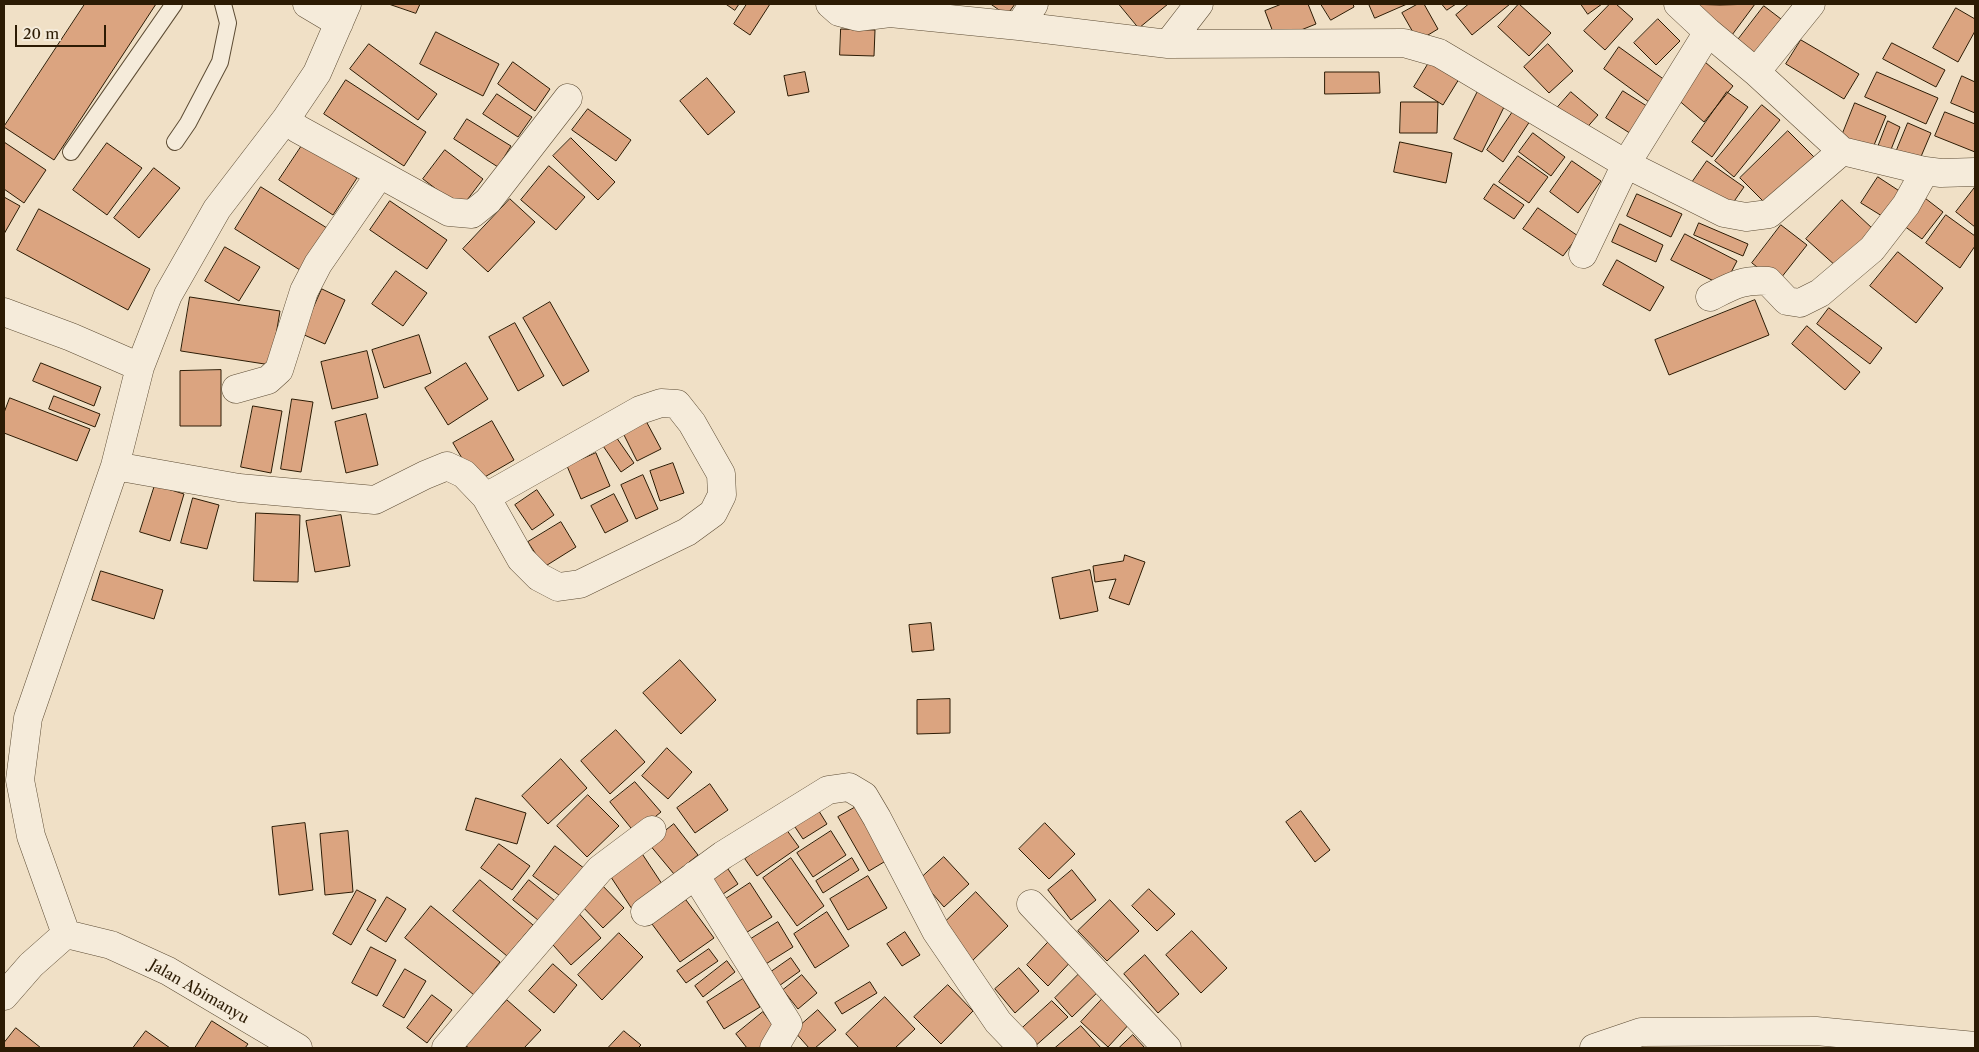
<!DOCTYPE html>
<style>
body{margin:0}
#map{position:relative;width:1979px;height:1052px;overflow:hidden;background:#f0e0c6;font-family:"Libre Caslon Text",serif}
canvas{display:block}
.frame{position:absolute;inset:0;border:5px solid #2c1b04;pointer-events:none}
.scale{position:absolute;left:15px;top:25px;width:91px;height:22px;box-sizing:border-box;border:2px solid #2c1b04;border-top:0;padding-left:6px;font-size:15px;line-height:18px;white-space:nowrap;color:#2c1b04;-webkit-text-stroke:4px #f5ebda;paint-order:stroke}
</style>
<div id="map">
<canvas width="1979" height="1052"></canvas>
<div class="frame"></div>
<div class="scale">20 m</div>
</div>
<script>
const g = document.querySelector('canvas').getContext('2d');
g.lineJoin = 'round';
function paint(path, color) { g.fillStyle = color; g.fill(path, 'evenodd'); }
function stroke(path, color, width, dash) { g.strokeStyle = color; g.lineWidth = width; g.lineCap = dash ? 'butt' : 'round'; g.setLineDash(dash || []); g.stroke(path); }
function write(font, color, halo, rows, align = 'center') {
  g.font = font + ' "Libre Caslon Text",serif'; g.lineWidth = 4; g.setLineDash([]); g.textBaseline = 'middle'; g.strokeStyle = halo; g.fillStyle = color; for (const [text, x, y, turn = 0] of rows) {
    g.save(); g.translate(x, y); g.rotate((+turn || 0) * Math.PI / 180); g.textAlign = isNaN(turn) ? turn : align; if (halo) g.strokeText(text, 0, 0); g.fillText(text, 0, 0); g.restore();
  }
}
const building = new Path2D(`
 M85,4H156L54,160L4,127Z
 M389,4H420L416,13Z
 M726,4H739L735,10Z
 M747,4H770L750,35L734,24Z
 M991,4H1015L1007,15Z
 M1119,4H1168L1139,28Z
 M1282,4H1308L1316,24L1276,40L1265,11Z
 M1321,4H1353L1354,7L1331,20Z
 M1369,4H1407L1375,18Z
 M1418,4H1424L1438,29L1418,41L1402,13Z
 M1442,4H1456L1447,10Z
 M1469,4H1510L1472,35L1456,15Z
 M1519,4L1551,33L1529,56L1498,27Z
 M1581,4H1602L1588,14Z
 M1610,4H1616L1633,19L1605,50L1584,31Z
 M1688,4L1720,5L1755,4L1732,35Z
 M1764,6L1781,19L1750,58L1734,45Z
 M1956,8L1975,19V31L1958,62L1933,48Z
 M1658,19L1680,41L1656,65L1634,43Z
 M841,29L875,30L874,56L840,55Z
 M436,32L499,64L483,96L420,64Z
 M1801,40L1859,74L1844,99L1786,64Z
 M1892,43L1945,70L1936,87L1883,59Z
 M369,44L437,94L418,120L350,69Z
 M1548,44L1573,71L1549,93L1524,67Z
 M1619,47L1669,83L1653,105L1604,69Z
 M1430,61L1459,79L1443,105L1414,87Z
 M513,62L550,89L535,111L498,84Z
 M1705,62L1733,86L1704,122L1676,98Z
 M805,72L809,92L788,96L784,76Z
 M1325,72H1379L1380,93L1325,94Z
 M1877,72L1938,98L1926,124L1865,97Z
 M1962,76L1975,82V113L1951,103Z
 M707,78L735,112L708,135L680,101Z
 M346,80L426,132L404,166L324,114Z
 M1478,91L1505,105L1482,152L1454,139Z
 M1623,91L1653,110L1636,137L1606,118Z
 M1571,92L1598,115L1583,132L1557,108Z
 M1727,92L1748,107L1712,157L1692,142Z
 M497,94L532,117L518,137L483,114Z
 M1401,102H1438L1437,133H1400Z
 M1855,103L1886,116L1872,150L1841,138Z
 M1762,105L1780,120L1734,177L1715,161Z
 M588,109L631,140L616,161L572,130Z
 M1514,110L1530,121L1503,162L1487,150Z
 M1945,112L1975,124V152L1935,136Z
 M467,119L511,146L498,167L454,139Z
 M1888,121L1900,127L1890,152L1878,147Z
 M1908,123L1931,133L1917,166L1894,157Z
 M1788,131L1816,159L1769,207L1740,178Z
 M1533,133L1565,157L1551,176L1519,152Z
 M571,138L615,182L598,200L553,156Z
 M4,142L46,170L24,203L4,189Z
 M1400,142L1452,153L1446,183L1394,172Z
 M107,143L142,168L107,215L73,190Z
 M303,144L357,178L333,215L279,180Z
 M445,150L483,179L461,208L423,179Z
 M1518,156L1548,177L1529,203L1499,182Z
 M1572,161L1601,181L1578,213L1550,192Z
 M1707,161L1744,187L1728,210L1691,184Z
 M549,166L585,197L556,230L521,200Z
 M154,168L180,188L139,238L114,218Z
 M1878,177L1907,196L1890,221L1861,203Z
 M1494,184L1524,205L1514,219L1484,199Z
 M261,187L327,228L300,270L235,229Z
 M1975,187V227L1956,212Z
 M1637,194L1682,214L1671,237L1627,216Z
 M1921,195L1943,212L1922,239L1900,223Z
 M4,197L20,206L4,234Z
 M510,199L535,222L488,272L463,249Z
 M1842,200L1873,229L1837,267L1806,239Z
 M390,201L447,240L427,269L370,230Z
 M1538,208L1578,236L1563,256L1523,229Z
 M39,209L150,269L128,310L17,250Z
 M1946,215L1975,236V246L1960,268L1926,243Z
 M1699,223L1748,244L1743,256L1694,235Z
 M1620,224L1663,245L1656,262L1612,242Z
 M1781,225L1807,245L1777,283L1752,263Z
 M1685,234L1737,261L1724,286L1671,260Z
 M225,247L260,267L239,301L205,281Z
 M1898,252L1943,288L1916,323L1870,286Z
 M1617,260L1664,287L1650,311L1603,285Z
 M396,271L427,293L403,326L372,304Z
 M322,289L345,300L325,344L302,334Z
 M190,297L280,311L271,365L181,351Z
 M1755,300L1769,335L1669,375L1655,340Z
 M550,302L589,371L563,386L523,318Z
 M1829,308L1882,348L1870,364L1817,324Z
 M515,323L544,376L518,391L489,337Z
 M1807,326L1860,372L1845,390L1792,344Z
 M419,335L431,373L384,388L372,350Z
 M367,351L378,398L332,409L321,362Z
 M41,363L101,387L94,406L33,381Z
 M466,363L488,399L448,425L425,388Z
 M221,370V426H180V371Z
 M54,396L100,414L95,427L49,409Z
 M10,398L90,429L77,461L4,433V413Z
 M292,399L313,402L301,472L281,469Z
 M253,406L282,411L271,473L241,467Z
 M366,414L378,465L346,473L335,422Z
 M492,421L514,460L476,482L453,443Z
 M646,421L661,449L637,461L623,433Z
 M614,434L634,463L621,472L601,443Z
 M596,453L610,486L581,499L567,466Z
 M673,463L684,493L660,501L650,471Z
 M643,475L658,509L636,519L621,485Z
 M155,485L184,494L170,541L140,532Z
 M537,490L554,515L532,530L515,505Z
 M614,494L628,521L605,533L591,506Z
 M193,498L219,505L207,549L181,543Z
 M256,513L300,515L298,582L254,581Z
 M341,515L350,566L315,572L306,521Z
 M561,522L576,547L544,567L528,542Z
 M1125,555L1145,562L1129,605L1109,598L1116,579L1095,582L1093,566L1123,561Z
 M1090,570L1098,611L1060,619L1052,578Z
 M101,571L163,590L154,619L92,600Z
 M931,623L934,650L912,652L909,625Z
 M680,660L716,700L681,734L643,693Z
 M950,699V733L917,734V700Z
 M616,730L645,762L610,794L581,761Z
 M667,748L692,772L668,799L642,776Z
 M561,759L587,788L548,824L522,796Z
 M635,782L661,812L635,833L610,802Z
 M710,784L728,810L695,833L677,808Z
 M588,795L619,826L587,857L557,826Z
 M476,798L526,813L517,844L466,830Z
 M863,803L894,856L869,871L838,817Z
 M817,808L827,824L803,839L793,824Z
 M1301,811L1330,850L1315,862L1286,822Z
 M305,823L313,890L279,895L272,827Z
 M1045,823L1075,854L1049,879L1019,849Z
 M674,824L698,855L674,874L649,844Z
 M786,829L799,847L757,876L745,859Z
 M348,831L353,892L325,895L320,834Z
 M831,831L846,855L813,877L797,853Z
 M499,844L530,866L512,890L481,868Z
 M555,846L589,872L567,901L533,876Z
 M637,846L666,890L634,912L605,868Z
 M944,857L969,884L944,907L920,879Z
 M791,858L824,906L797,926L763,878Z
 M852,858L859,870L823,893L816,881Z
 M726,866L738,884L714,900L702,882Z
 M1072,870L1096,900L1071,920L1048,890Z
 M868,876L887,908L848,930L830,899Z
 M480,880L533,925L507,956L453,911Z
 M529,880L564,908L548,928L513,900Z
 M600,883L624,908L603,928L579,903Z
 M750,883L772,917L739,937L718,904Z
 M1149,889L1175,914L1157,931L1132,906Z
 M357,890L376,900L351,945L333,934Z
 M976,892L1008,926L970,963L938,929Z
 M387,897L406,909L386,942L367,930Z
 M686,900L714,938L680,962L652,924Z
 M1110,900L1139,931L1107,961L1078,931Z
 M431,906L500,962L474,995L405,938Z
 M575,909L601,938L571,965L545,936Z
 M827,912L849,946L815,968L794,934Z
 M778,922L793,947L761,967L746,942Z
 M1192,931L1227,968L1201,993L1166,955Z
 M905,932L920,955L902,966L887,944Z
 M619,933L643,957L602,1000L578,975Z
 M1054,936L1076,956L1048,986L1027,965Z
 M371,947L396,960L377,996L352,983Z
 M709,949L718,961L686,983L677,971Z
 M1145,955L1179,994L1158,1013L1124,974Z
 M791,958L800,971L776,988L768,974Z
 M727,961L735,972L703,997L695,986Z
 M553,964L577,985L554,1013L529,991Z
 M1019,968L1039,991L1015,1013L995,989Z
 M405,969L426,981L404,1018L383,1006Z
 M1083,970L1101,989L1072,1017L1055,998Z
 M802,975L817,993L798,1009L783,990Z
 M743,979L760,1007L724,1029L707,1002Z
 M870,982L877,993L842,1014L835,1003Z
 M948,985L973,1011L941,1044L914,1017Z
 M432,995L452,1010L427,1043L407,1028Z
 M1105,996L1132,1021L1108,1047L1081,1022Z
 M885,997L915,1029L895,1048H859L846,1034Z
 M507,1000L541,1030L524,1048H469L466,1046Z
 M1052,1001L1068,1017L1033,1048L1018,1032Z
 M818,1010L836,1030L815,1048H809L794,1031Z
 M763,1012L780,1035L763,1048H747L736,1034Z
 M212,1021L248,1044L245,1048H195Z
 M1081,1026L1101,1048H1055Z
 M16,1028L41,1048H4V1043Z
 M146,1031L170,1048H133Z
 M624,1031L641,1045L638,1048H608Z
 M1133,1035L1145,1048H1119Z`);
paint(building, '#dba480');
stroke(building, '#2c1b04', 1);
const lane = new Path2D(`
 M175,142L188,123L220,62L228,23L223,4
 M71,152L174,4`);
const street = new Path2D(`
 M307,4L339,23
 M830,4L839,12L858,17L890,13L1019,26L1168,44L1404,43L1439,53L1626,164L1724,213L1746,217L1769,214L1842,151
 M1678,4L1708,32
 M1019,26L1034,4
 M1168,44L1199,4
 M1756,72L1842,151L1925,171L1941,173L1975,172
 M286,119L298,129L449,212L472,214L488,201L568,98
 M1583,254L1626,164L1708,32L1756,72L1811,4
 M1710,297C1732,286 1743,279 1768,281L1787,301L1800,303L1820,293L1872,249L1906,205L1925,171
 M4,312L71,337L140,367
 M236,389L268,380L279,370L304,291L318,264L380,174
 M115,466L239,488L375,500L425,475L447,466L464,474L486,497L521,559L539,577L558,587L580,584L687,532L713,513L722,495L721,474L692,423L677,404L661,403L640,410L486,497
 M695,875L788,1024L774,1048
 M1031,904L1167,1048
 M645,912L723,855L828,790L849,787L864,796L877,818L936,931L998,1022L1023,1048
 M66,934L31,836L20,780L28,718L115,466L140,367L168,295L217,209L286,119L317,73L347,4
 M4,996L31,965L66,934L111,945L168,971L298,1048
 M446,1048L600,869L652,830
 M1594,1048L1641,1032L1816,1031L1975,1046`);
stroke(lane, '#5d4c34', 18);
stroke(street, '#5d4c34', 29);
stroke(lane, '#f5ebda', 16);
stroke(street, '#f5ebda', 28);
write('15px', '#2c1b04', '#f5ebda', [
 ["Jalan Abimanyu",199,992,30]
]);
</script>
